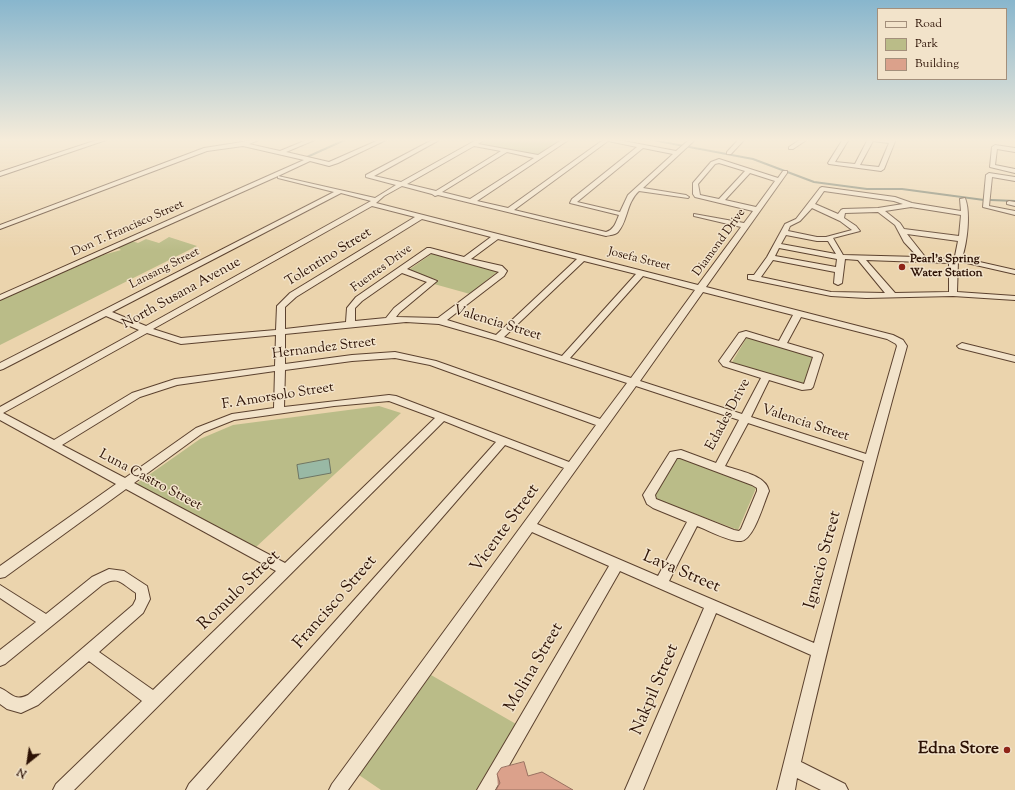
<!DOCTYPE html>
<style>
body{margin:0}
#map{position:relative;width:1015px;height:790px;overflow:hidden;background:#ebd4ad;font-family:"Sorts Mill Goudy",serif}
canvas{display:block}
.legend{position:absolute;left:877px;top:8px;width:130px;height:72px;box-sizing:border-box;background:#f2e3ca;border:1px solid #a38f7b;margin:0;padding:5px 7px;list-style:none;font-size:12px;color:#2d1205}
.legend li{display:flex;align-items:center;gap:8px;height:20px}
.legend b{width:20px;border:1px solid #a38f7b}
.north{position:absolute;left:8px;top:742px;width:40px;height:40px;-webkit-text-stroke:3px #f2e3ca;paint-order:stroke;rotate:210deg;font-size:11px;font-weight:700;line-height:16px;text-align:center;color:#2d1205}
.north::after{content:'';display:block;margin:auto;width:14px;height:18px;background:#2d1205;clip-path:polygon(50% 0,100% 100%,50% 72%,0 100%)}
</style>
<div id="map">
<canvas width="1015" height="790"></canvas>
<ul class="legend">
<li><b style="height:5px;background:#f2e3ca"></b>Road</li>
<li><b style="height:11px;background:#babc88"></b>Park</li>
<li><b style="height:11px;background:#dba18b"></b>Building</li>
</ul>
<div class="north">N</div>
</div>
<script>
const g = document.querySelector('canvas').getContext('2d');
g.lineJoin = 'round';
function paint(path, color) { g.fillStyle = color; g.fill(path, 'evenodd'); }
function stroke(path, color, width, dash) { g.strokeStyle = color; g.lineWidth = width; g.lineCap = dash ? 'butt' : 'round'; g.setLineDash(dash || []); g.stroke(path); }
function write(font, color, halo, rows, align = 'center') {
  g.font = font + ' "Sorts Mill Goudy",serif'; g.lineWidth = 3; g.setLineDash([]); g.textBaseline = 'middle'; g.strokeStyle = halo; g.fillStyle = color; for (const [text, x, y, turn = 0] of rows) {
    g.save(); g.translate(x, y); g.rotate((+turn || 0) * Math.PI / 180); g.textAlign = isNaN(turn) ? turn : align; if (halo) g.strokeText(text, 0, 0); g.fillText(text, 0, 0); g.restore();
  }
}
paint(new Path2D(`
 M484,139H565L536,156L475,144Z
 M169,237L197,246L0,345V300L103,255L121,250L118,248L132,241L138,243L146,239L159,243Z
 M433,253L498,271L470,294L434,284L438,280L407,271Z
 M747,337L816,357L803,386L731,364Z
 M379,406L401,413L256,547L136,484L200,439L233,425Z
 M677,457L757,486L738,530L653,498Z
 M431,675L516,724L476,790H381L359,775Z`), '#babc88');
const water = new Path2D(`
 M329,459L331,473L299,479L297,465Z`);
paint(water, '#99b9a5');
stroke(water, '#6e7665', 1);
stroke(new Path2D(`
 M647,139L753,159L814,182L867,189H902L984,200
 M307,157L347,139
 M991,200L1015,201`), '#6e7665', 2);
const street = new Path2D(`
 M100,139H109L0,176V172Z
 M252,139H261L249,144L280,151L309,139H317L286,152L329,162L381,139H388L338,163L329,166L310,161L278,176L375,198L396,185L366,177V175L434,139H441L374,176L401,182L478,139H485L478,144L538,155L563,139H570L477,201L508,208L603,140L601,139H613L676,151L690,139H696L643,188L686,195L689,197L688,198L639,191C626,203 628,221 618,232C615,235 610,235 606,236L438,195L435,196L432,194L402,186L384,196L376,203L698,285L741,227L694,216V214L744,223L753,211L695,197L693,194V183L711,162L719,159L778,178L783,171H787V173L706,287L893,335L903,340L907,346C869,484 833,622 801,762L845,784L848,790H821L797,778L795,790H777L811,655L716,613L643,790H625L704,608L620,571L495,790H477L609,566L532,532L348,790H329L332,784L564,468L505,445L206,790H186L189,784L496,442L444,421L74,790H53L56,784L142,701L89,661L38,705L21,713L7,709L0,704V688C12,693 14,702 28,695L133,605L136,599V593C121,583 118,575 102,585L5,664L0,666V650L36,622L0,598V585L46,614L92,577L109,569L124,571L147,586L150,599L143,613L99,652L153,690L276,571L126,489L5,577L0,578V566L116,484L0,420V407L139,330L106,316L3,369L0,370V363L334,192L278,178V176L0,300V295L304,160L243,146L207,151L0,229V225L204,148L242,142ZM608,141L637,147L572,199L570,203L619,215C616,222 614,230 606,232L514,210ZM474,146L501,151L436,191L407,184ZM643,148L673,154L628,195L620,212L577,202ZM507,152L534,158L470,199L442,192ZM719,163L745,171L719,199L700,195L698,184L715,164ZM750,173L775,181L756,207L725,200ZM341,193L371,201L146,326L112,312ZM372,206L415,217L290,293L277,306L276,330L181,338L153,329ZM422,219L491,237L464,257L430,248H427L356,297L347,308L346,322L285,329V307L296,297ZM498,239L577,259L496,335L447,320L504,276L507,271L502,266L471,259ZM431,253L499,272L438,318L396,317L400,312L437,281L407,269ZM584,261L636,274L562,356L504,337ZM402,273L427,282L394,308L386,318L355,321V308L362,301ZM643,276L695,290L631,378L570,358ZM703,292L793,315L779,341L746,331L739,333L719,361L723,366L761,378L742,414L640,381ZM801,317L887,339L896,344L897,346L866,454L751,417L769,380L802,390L811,389L813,387L823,355L821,353L787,343ZM406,322L439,324L495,340L627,383L600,419L436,361L395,352L352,355L285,364V334ZM147,333L181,344L276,335L275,366L175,379L132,393L54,440L3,413ZM746,337L813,357L804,384L729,362ZM395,358L430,365L596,425L569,462L396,396L389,395L284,407L285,370L352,361ZM275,371L274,408L232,414L196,428L125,478L62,445L140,397L177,385ZM636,386L739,420L716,463L681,450L670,452L643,495L647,504L653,508L687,522L658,576L537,524ZM389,401L435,418L285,563L134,483L204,432L234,420L334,406ZM748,423L864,461L814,643L669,581L697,526C708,530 729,542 741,541C754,540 764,502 769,491C766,475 739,471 725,466ZM677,458H680L752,485L757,488V491L741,529L739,531L734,530L656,499L655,495Z
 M739,139H745L731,154H727V152Z
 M801,139H808L793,149H789V147Z
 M843,139H849L835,162L855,164L868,139H896L884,169L881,171L829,164L828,163ZM873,141L889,143L879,167L860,165Z
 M995,145L1015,148V152L997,149L995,165L1015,169V173L990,167L992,147Z
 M989,173L1015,177V181L992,177L989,206L1015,211V215L983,207L986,175Z
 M822,187L895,197L912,203L961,211L960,199L965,198C971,213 967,243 962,258L1015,270V274L958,261L957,292L1015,296V300L953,296L866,298L831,296L748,279V275H754L767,257L785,224L796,219L820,188ZM824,191L894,201L903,204L878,208L843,209L841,210L838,214L815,204ZM911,207L961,215L959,236L904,229L900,223L885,211ZM812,208L840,221L852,230L826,237H817L788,231L790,226L800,221ZM878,212L895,225L904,242L918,257L843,255L833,238L860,231L856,226L844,218L845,213ZM907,234L958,241L955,256L951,259L926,258ZM786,235L817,241H828L836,254L781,244ZM779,248L837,259L836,267L775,256ZM845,259L858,260L885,293L831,292L761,277L773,260L835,272L834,283L838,285L842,283ZM866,260L949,263V292L895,293Z
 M1009,201L1015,202V206L1007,204V202Z
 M962,343L1015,356V362L959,348L957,346Z`);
stroke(street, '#5c422f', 2);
paint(street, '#f2e3ca');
paint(new Path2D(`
 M497,774L528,776L498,787Z`), '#bc8a78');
const building = new Path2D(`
 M524,762L528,776L542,772L573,790H496L500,783L497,774L501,768Z`);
paint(building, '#dba18b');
stroke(building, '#997161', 1);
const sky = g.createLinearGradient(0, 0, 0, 250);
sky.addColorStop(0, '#88b6cd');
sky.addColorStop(0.56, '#f6ecda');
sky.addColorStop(1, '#f6ecda00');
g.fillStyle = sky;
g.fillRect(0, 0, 1015, 250);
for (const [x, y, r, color] of [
 [902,267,4,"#8f2418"],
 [1007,750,4,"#8f2418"]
]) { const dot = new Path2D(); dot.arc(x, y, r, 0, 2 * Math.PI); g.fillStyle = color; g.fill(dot); stroke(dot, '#f2e3ca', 1.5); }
write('12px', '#2d1205', '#f2e3ca', [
 ["Don T. Francisco Street",128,229,-24],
 ["Diamond Drive",720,243,-54],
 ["Josefa Street",639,260,14],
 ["Lansang Street",165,269,-27],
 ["Fuentes Drive",382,269,-36]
]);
write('bold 12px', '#2d1205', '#f2e3ca', [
 ["Pearl's Spring",910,260],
 ["Water Station",910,274]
], 'left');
write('14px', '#2d1205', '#f2e3ca', [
 ["Tolentino Street",329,258,-32],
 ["North Susana Avenue",182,294,-29],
 ["Valencia Street",497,324,17],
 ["Hernandez Street",324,349,-7],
 ["F. Amorsolo Street",278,397,-9],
 ["Edades Drive",729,415,-62],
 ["Valencia Street",805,424,18],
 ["Luna Castro Street",150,481,28]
]);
write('17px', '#2d1205', '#f2e3ca', [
 ["Vicente Street",506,529,-54],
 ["Ignacio Street",824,560,-75],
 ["Lava Street",681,573,23],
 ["Romulo Street",240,591,-44],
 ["Francisco Street",336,603,-49],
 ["Molina Street",535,668,-60],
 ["Nakpil Street",656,690,-67]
]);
write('bold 17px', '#2d1205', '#f2e3ca', [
 ["Edna Store",999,750]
], 'right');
</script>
